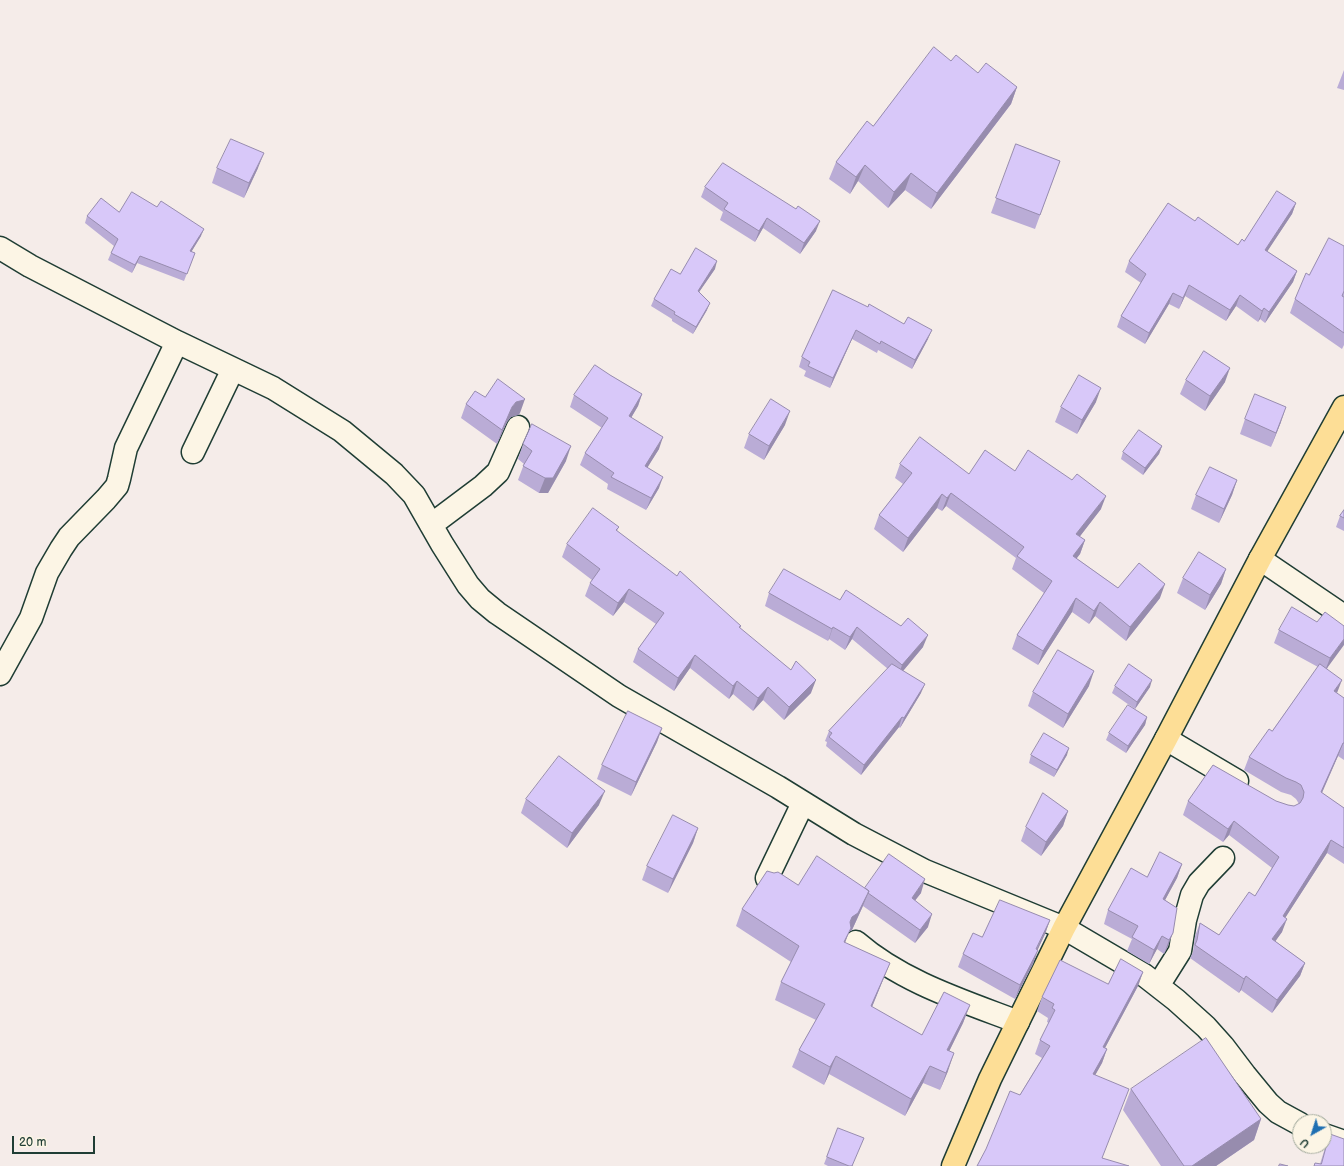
<!DOCTYPE html>
<style>
body{margin:0}
#map{position:relative;width:1344px;height:1166px;overflow:hidden;background:#f5ece9;font-family:"Balsamiq Sans",sans-serif}
canvas{display:block}
.north{position:absolute;left:1292px;top:1114px;width:40px;height:40px;box-sizing:border-box;background:#fcf5e5;border:1px solid #a4ab9e;border-radius:50%;rotate:219deg;font-size:11px;font-weight:700;line-height:16px;text-align:center;color:#1f3d34}
.north::after{content:'';display:block;margin:auto;width:14px;height:18px;background:#1f6fb2;clip-path:polygon(50% 0,100% 100%,50% 72%,0 100%)}
.scale{position:absolute;left:12px;top:1136px;width:83px;height:18px;box-sizing:border-box;border:2px solid #1f3d34;border-top:0;padding-left:5px;font-size:12px;line-height:14px;white-space:nowrap;color:#1f3d34;-webkit-text-stroke:3px #fcf5e5;paint-order:stroke}
</style>
<div id="map">
<canvas width="1344" height="1166"></canvas>
<div class="north">U</div>
<div class="scale">20 m</div>
</div>
<script>
const g = document.querySelector('canvas').getContext('2d');
g.lineJoin = 'round';
function stroke(path, color, width, dash) { g.strokeStyle = color; g.lineWidth = width; g.lineCap = dash ? 'butt' : 'round'; g.setLineDash(dash || []); g.stroke(path); }
function paint(path, color) { g.fillStyle = color; g.fill(path, 'evenodd'); }
const minor = new Path2D(`
 M0,248L30,266L177,342L273,388L342,431L394,474L414,495L442,544L468,585L480,599L497,613L619,696L778,787L854,834L925,871L1064,928L1144,975L1176,1000L1206,1027L1223,1046L1245,1075L1268,1103L1278,1112L1300,1124
 M193,452L233,369
 M431,525L483,486L498,472L518,427
 M1260,559L1344,616
 M0,674L31,618L47,573L61,549L69,537L106,499L117,486L119,479L126,448L177,342
 M1166,739L1237,781
 M767,878L803,803
 M856,942C902,982 963,1001 1018,1022
 M1158,986L1180,951L1185,920L1192,895L1199,883L1223,858
 M1324,1135L1344,1142`);
const major = new Path2D(`
 M953,1166L990,1079L1064,928L1166,739L1260,559L1344,407`);
stroke(minor, '#1f3d34', 25);
stroke(major, '#1f3d34', 25);
stroke(minor, '#fcf5e5', 22);
stroke(major, '#fdde96', 22);
paint(new Path2D(`
 M951,61L978,73L1017,87L1011,104L931,209L905,190L888,208L858,181L850,194L829,179L836,162L873,126Z
 M1344,70V90L1337,88Z
 M1016,144L1060,161L1035,229L991,213Z
 M217,168H258L244,198L212,183Z
 M705,187L816,231L800,254L763,228L755,242L720,220L723,212L701,197Z
 M1296,203L1292,214L1267,251L1297,271L1293,282L1265,323L1260,319L1258,322L1236,306L1226,321L1185,296L1179,309L1169,304L1145,344L1117,327L1121,316L1141,283L1125,272L1129,261L1195,221L1238,245L1244,241Z
 M119,212L201,236L191,252L195,253L184,281L137,263L132,273L108,260L114,246L85,223L87,216Z
 M1344,246V296L1343,297H1344V345L1342,349L1290,313L1295,299L1309,275Z
 M715,269L699,292L707,310L693,334L672,321V319L651,306L654,299L680,274Z
 M833,290L928,339L912,369L878,350L877,353L852,339L830,388L804,376L806,371L799,367L802,357Z
 M610,375L642,394L638,406L631,418L659,449L647,467L659,488L646,510L607,489L608,484L580,465L585,453L602,428L570,407L574,395Z
 M1186,380L1225,382L1205,411L1180,394Z
 M485,397L520,413L518,415L511,417L507,422L497,444L461,418L466,404Z
 M1096,402L1077,434L1055,422L1061,407Z
 M1245,419L1281,422L1271,447L1240,434Z
 M785,425L764,460L744,448L749,434Z
 M523,444L566,461L548,493H539L518,480L524,464L518,459Z
 M1162,446L1159,454L1143,475L1121,459L1123,452Z
 M900,464L969,474L1015,471L1101,509L1079,537L1085,540L1080,554L1076,558L1118,588L1160,598L1126,641L1095,616L1089,624L1072,612L1038,665L1012,649L1017,635L1044,593L1012,569L1016,558L946,506L942,511L937,508L903,552L874,529L879,515L903,484L895,478Z
 M1237,480L1232,495L1219,523L1191,509L1196,495Z
 M1344,510V531L1336,527L1340,516Z
 M619,527L617,531L741,626L740,628L811,693L784,720L763,700L753,711L733,694L729,699L690,668L674,691L633,662L638,649L656,624L624,602L613,616L585,596L590,583L592,580L562,557L567,544Z
 M1226,569L1221,584L1205,610L1177,593L1183,578Z
 M769,593L923,647L903,671L921,693L900,728L899,727L861,775L826,746L827,742L825,741L829,731L888,669L852,639L845,650L829,639L828,641L765,606Z
 M1317,622L1344,626L1327,669L1337,694L1344,698V760L1338,756L1322,793L1344,808V864L1327,853L1285,918L1282,932L1275,941L1305,963L1300,976L1272,1013L1241,990L1239,993L1190,958L1193,952L1195,936L1200,923L1219,935L1255,896L1272,868L1229,835L1223,842L1183,815L1188,801H1276L1288,805L1294,806L1299,804L1296,799L1291,795L1281,792L1244,770L1249,757L1272,731L1318,667L1274,643L1279,630Z
 M1089,686L1063,728L1028,706L1033,692Z
 M1115,686L1150,687L1135,709L1112,693Z
 M1147,717L1145,725L1126,753L1106,740L1109,733Z
 M662,728L657,742L631,796L597,779L602,765Z
 M1031,755H1067L1054,777L1029,763Z
 M526,799L599,805L567,848L521,813Z
 M1068,811L1063,826L1041,856L1021,841L1026,827Z
 M698,828L693,843L668,893L642,880L647,866Z
 M1182,864L1177,878L1165,900L1177,908L1168,946L1164,954L1157,949L1149,964L1127,951L1132,939L1104,924L1108,910L1147,877Z
 M798,885L865,888L921,893L915,900L928,927L915,943L863,906L852,930L849,932L845,943L890,963L883,980L872,1007L922,1035L970,1005L963,1023L949,1051L948,1071L940,1090L923,1083L905,1116L829,1074L824,1085L792,1067L799,1050L816,1020L775,1000L781,982L791,962L736,926L742,909Z
 M1050,920L1045,934L1037,950L1033,964L1015,999L958,967L963,954L982,937Z
 M1143,972L1138,986L1105,1048L1107,1049L1102,1063L1095,1075L977,1166L1042,1058L1035,1054L1040,1040L1049,1023L1047,1022L1048,1018L1037,1011L1042,997L1108,984Z
 M1131,1089L1261,1119L1254,1140L1216,1166H1161L1123,1110Z
 M838,1128L853,1166H828L824,1164Z
 M1330,1134L1344,1166H1314L1315,1163L1320,1164L1325,1148Z`), '#baacd6');
paint(new Path2D(`
 M1017,87L1011,104L931,209L937,193Z
 M264,153L258,168L244,198L249,183Z
 M865,165L858,181L850,194L856,177Z
 M911,173L905,190L888,208L894,192Z
 M1296,203L1292,214L1261,261L1265,250Z
 M767,218L763,228L755,242L759,231Z
 M820,221L816,231L800,254L804,243Z
 M204,229L201,236L187,259L190,251Z
 M140,256L137,263L132,273L135,265Z
 M717,261L715,269L695,298L698,291Z
 M1297,271L1293,282L1265,323L1269,312Z
 M1189,285L1185,296L1179,309L1183,298Z
 M1173,293L1169,304L1145,344L1149,333Z
 M1240,295L1236,306L1226,321L1230,310Z
 M710,303L707,310L693,334L696,327Z
 M1264,308L1260,319L1258,322L1262,311Z
 M856,330L852,339L830,388L833,378Z
 M932,330L928,339L912,369L915,360Z
 M1230,368L1225,382L1205,411L1210,396Z
 M1101,388L1096,402L1077,434L1082,420Z
 M642,394L638,406L625,428L629,416Z
 M525,399L520,413L518,415L511,417L507,422L497,444L502,430L512,407L516,402Z
 M1286,407L1281,422L1271,447L1276,433Z
 M790,411L785,425L764,460L769,446Z
 M663,437L659,449L641,478L645,466Z
 M571,446L566,461L548,493H539L545,478Z
 M1162,446L1159,454L1143,475L1145,468Z
 M663,477L659,488L646,510L651,498Z
 M1237,480L1232,495L1219,523L1224,509Z
 M951,493L946,506L942,511L947,498Z
 M942,494L937,508L903,552L908,538Z
 M1106,496L1101,509L1071,548L1076,534Z
 M1085,540L1080,554L1068,570L1073,556Z
 M1226,569L1221,584L1205,610L1210,595Z
 M1165,584L1160,598L1126,641L1130,627Z
 M629,589L624,602L613,616L618,603Z
 M1076,598L1072,612L1038,665L1043,651Z
 M1100,602L1095,616L1089,624L1094,611Z
 M833,627L829,639L828,641L832,629Z
 M857,627L852,639L845,650L850,637Z
 M928,635L923,647L898,677L902,665Z
 M1344,639V645L1325,671L1330,658Z
 M695,655L690,668L674,691L678,678Z
 M1094,671L1089,686L1063,728L1068,714Z
 M816,680L811,693L784,720L789,707Z
 M1152,680L1150,687L1135,709L1137,702Z
 M1342,680L1337,693L1334,691Z
 M737,681L733,694L729,699L733,686Z
 M925,684L921,693L900,728L904,718Z
 M768,687L763,700L753,711L758,698Z
 M902,717L899,727L861,775L864,765Z
 M1147,717L1145,725L1126,753L1128,746Z
 M662,728L657,742L631,796L636,782Z
 M1343,743L1338,756L1316,806L1321,792Z
 M1069,748L1067,755L1054,777L1057,770Z
 M605,791L599,805L567,848L572,833Z
 M1068,811L1063,826L1041,856L1046,842Z
 M1234,821L1229,835L1223,842L1228,829Z
 M698,828L693,843L668,893L673,879Z
 M1331,840L1327,853L1278,929L1283,916Z
 M1182,864L1177,878L1158,913L1163,899Z
 M925,879L921,893L907,911L912,898Z
 M869,891L862,908L852,930L849,932L844,945V940L852,917Z
 M932,914L928,927L915,943L920,930Z
 M1287,919L1282,932L1267,953L1272,939Z
 M1050,920L1045,934L1033,960L1038,950L1033,964L1015,999L1020,985Z
 M1173,933L1168,946L1164,954L1169,940Z
 M1162,936L1157,949L1149,964L1154,950Z
 M890,963L883,980L865,1024L871,1006Z
 M1305,963L1300,976L1272,1013L1277,1000Z
 M1143,972L1138,986L1098,1061L1103,1047Z
 M1246,976L1241,990L1239,993L1244,979Z
 M970,1005L963,1023L941,1068L947,1050Z
 M1107,1049L1102,1063L1088,1088L1093,1074Z
 M954,1053L948,1071L940,1090L946,1073Z
 M836,1056L829,1074L824,1085L830,1067Z
 M930,1066L923,1083L905,1116L911,1099Z
 M1261,1119L1254,1140L1216,1166H1192Z`), '#978cae');
const building = new Path2D(`
 M934,47L951,61L956,55L978,73L986,63L1017,87L937,193L911,173L894,192L865,165L856,177L836,162L867,121L873,126Z
 M231,139L264,153L249,183L217,168Z
 M1016,144L1060,161L1040,215L996,198Z
 M723,163L796,209L798,206L820,221L804,243L767,218L759,231L724,209L728,203L705,187Z
 M1277,191L1296,203L1265,250L1297,271L1269,312L1264,308L1262,311L1240,295L1230,310L1189,285L1183,298L1173,293L1149,333L1121,316L1146,274L1129,261L1168,203L1195,221L1198,217L1238,245L1242,239L1244,241Z
 M132,192L157,207L161,201L204,229L190,251L195,253L187,274L140,256L135,265L111,253L118,239L87,216L101,198L119,212Z
 M1329,238L1344,246V291L1342,296L1344,297V333L1295,299L1306,273L1309,275Z
 M696,248L717,261L698,291L710,303L696,327L674,314L675,312L654,299L671,269L680,274Z
 M833,290L868,307L869,304L904,324L908,317L932,330L915,360L881,341L880,344L856,330L833,378L808,366L810,362L802,357Z
 M1204,351L1230,368L1210,396L1186,380Z
 M595,365L610,375L642,394L629,416L663,437L645,466L663,477L651,498L611,477L614,473L585,453L608,418L574,395Z
 M1079,375L1101,388L1082,420L1061,407Z
 M498,379L525,399L524,400L516,402L512,407L502,430L466,404L475,391L485,397Z
 M1255,394L1286,407L1276,433L1245,419Z
 M771,399L790,411L769,446L749,434Z
 M532,424L571,446L553,478H545L523,466L532,451L523,444Z
 M1139,430L1162,446L1145,468L1123,452Z
 M920,437L969,474L985,450L1015,471L1028,450L1072,480L1077,474L1106,496L1076,534L1085,540L1073,556L1118,588L1139,563L1165,584L1130,627L1100,602L1094,611L1076,598L1043,651L1017,635L1052,581L1017,556L1024,547L951,493L947,498L942,494L908,538L879,515L912,473L900,464Z
 M1210,467L1237,480L1224,509L1196,495Z
 M593,508L619,527L616,530L677,576L680,571L741,626L739,627L791,670L796,661L816,680L789,707L768,687L758,698L737,681L733,686L695,655L678,678L638,649L664,613L629,589L618,603L590,583L600,569L567,544Z
 M1344,510V518L1340,516Z
 M1199,552L1226,569L1210,595L1183,578Z
 M784,569L840,600L846,590L901,626L908,618L928,635L902,665L857,627L850,637L833,627L832,629L769,593Z
 M1292,607L1317,622L1325,612L1344,626V639L1330,658L1279,630Z
 M1058,650L1094,671L1068,714L1033,692Z
 M892,664L925,684L904,718L902,717L864,765L829,737L832,733L829,731Z
 M1129,664L1152,680L1137,702L1115,686Z
 M1320,664L1342,680L1334,691L1344,698V743H1343L1321,792L1344,808V848L1331,840L1283,916L1287,919L1272,939L1305,963L1277,1000L1246,976L1244,979L1195,945L1197,940L1200,923L1219,935L1249,892L1255,896L1279,857L1234,821L1228,829L1188,801L1213,765L1276,801L1288,805L1294,806L1300,803L1303,798L1304,792L1301,785L1296,782L1286,778L1249,757L1269,729L1272,731Z
 M1128,705L1147,717L1128,746L1109,733Z
 M628,711L662,728L636,782L602,765Z
 M1044,733L1069,748L1057,770L1031,755Z
 M559,756L605,791L572,833L526,799Z
 M1043,793L1068,811L1046,842L1026,827Z
 M673,815L698,828L673,879L647,866Z
 M1160,852L1182,864L1163,899L1177,908L1173,933L1169,940L1162,936L1154,950L1132,937L1138,926L1108,910L1131,868L1147,877Z
 M889,854L925,879L912,898L932,914L920,930L868,893L869,891L865,888Z
 M817,856L869,891L858,913L852,917L850,922L851,928L844,942L890,963L871,1006L922,1035L944,992L970,1005L947,1050L954,1053L946,1073L930,1066L911,1099L836,1056L830,1067L799,1050L825,1004L781,982L799,946L742,909L767,871L774,873L778,872L798,885Z
 M1000,900L1050,920L1036,949L1038,950L1020,985L963,954L973,933L982,937Z
 M1121,959L1143,972L1103,1047L1107,1049L1093,1074L1129,1089L1102,1158L1129,1166H977L986,1149L1010,1091L1020,1095L1050,1046L1040,1040L1055,1010L1052,1008L1054,1004L1042,997L1060,960L1108,984Z
 M1206,1038L1261,1119L1192,1166H1184L1131,1089Z
 M838,1128L864,1138L852,1166H849L827,1157Z
 M1330,1134L1344,1139V1166H1314L1315,1163L1321,1164Z
 M1280,1164L1288,1166H1279Z`);
paint(building, '#d8c8f9');
stroke(building, '#978cae', 1);
</script>
